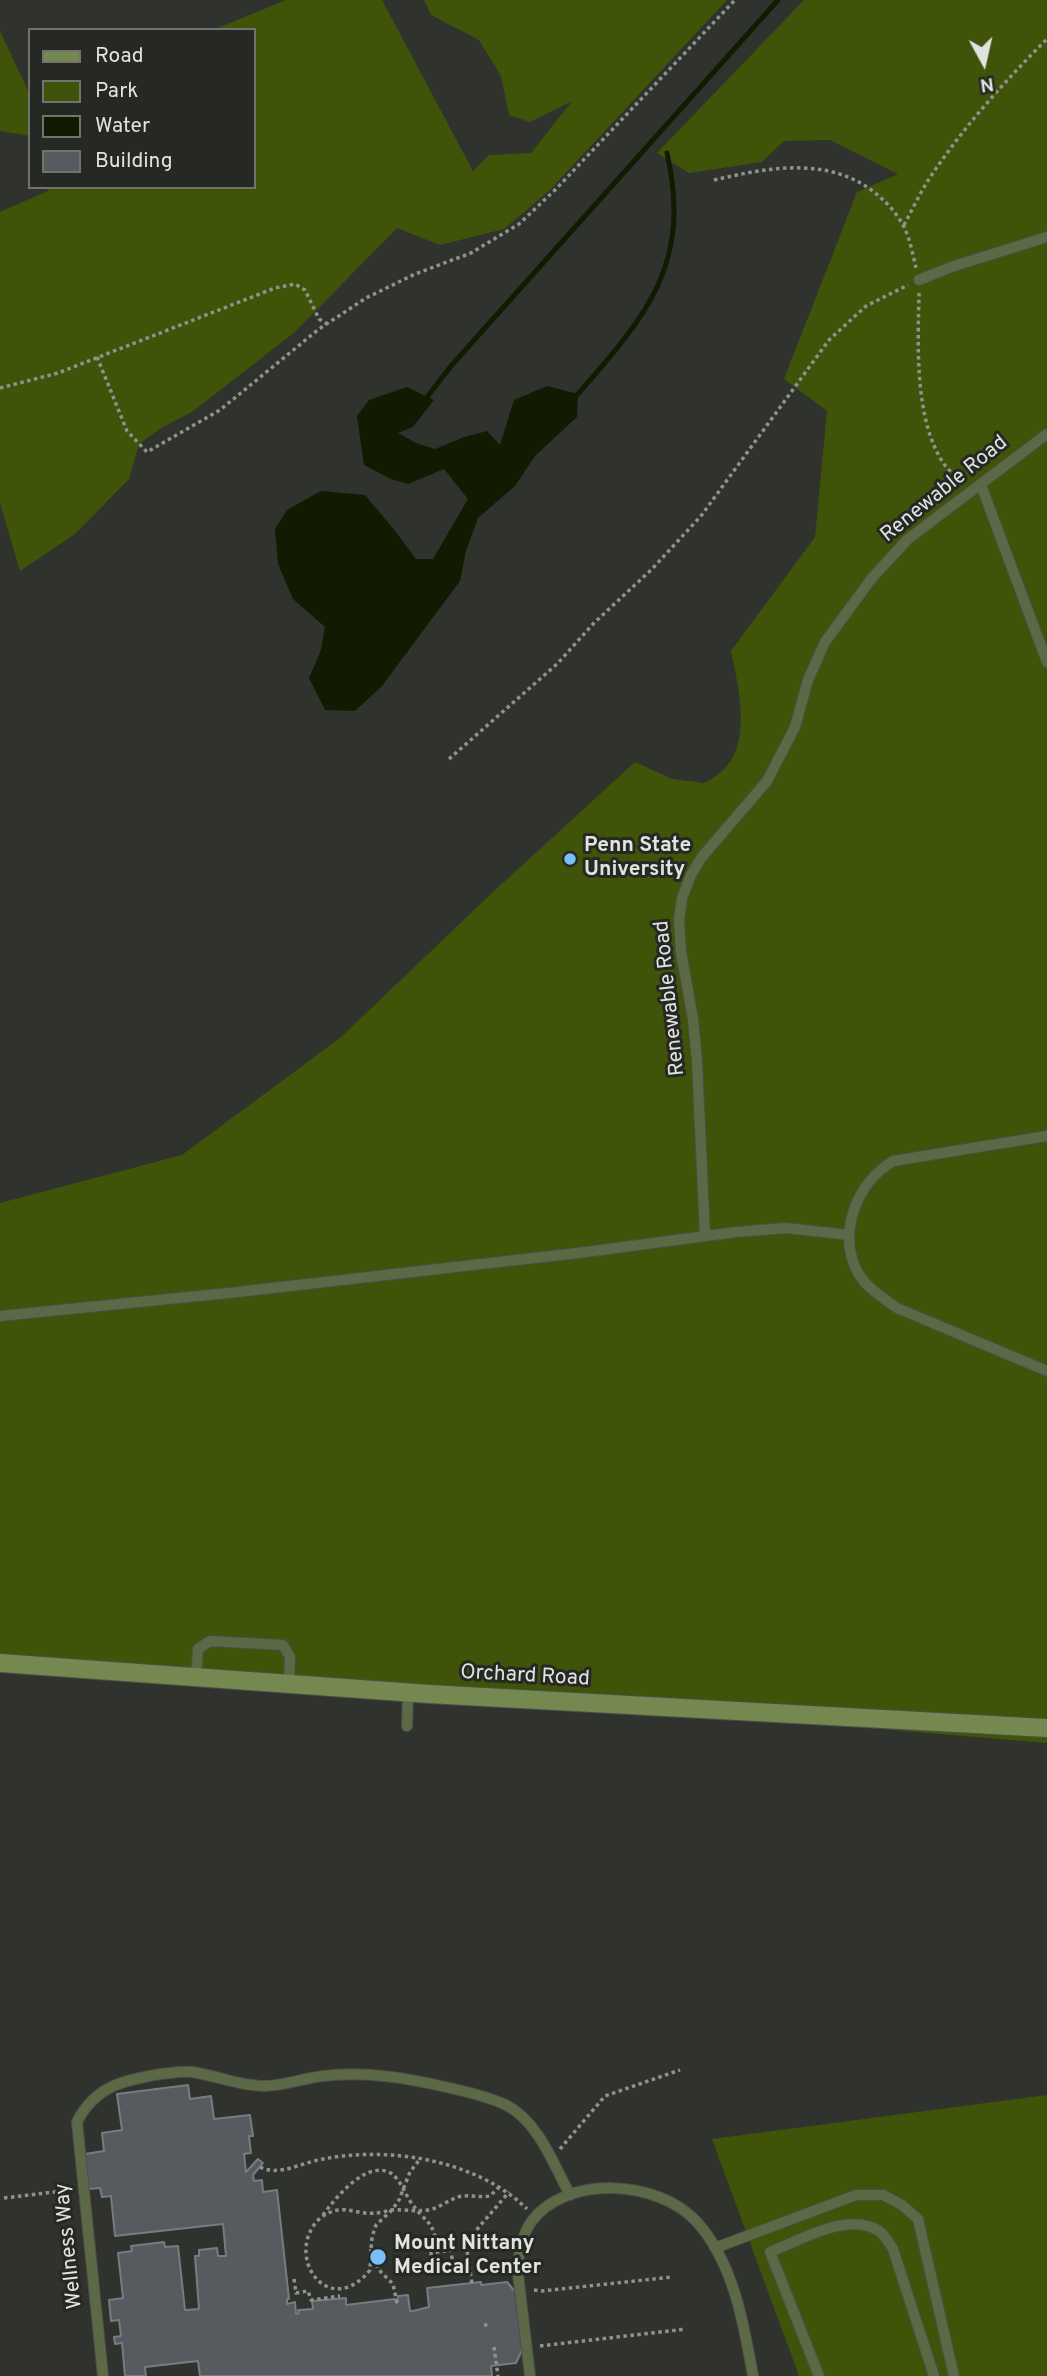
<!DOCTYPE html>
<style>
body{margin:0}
#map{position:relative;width:1047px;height:2376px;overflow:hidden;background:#30322d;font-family:Overpass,sans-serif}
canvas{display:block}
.legend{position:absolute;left:28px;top:28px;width:228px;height:161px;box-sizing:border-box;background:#262823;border:2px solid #71736f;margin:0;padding:9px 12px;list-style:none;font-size:21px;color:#e1e3e0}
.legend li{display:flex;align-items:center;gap:14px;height:35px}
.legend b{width:35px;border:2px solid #71736f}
.north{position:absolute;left:949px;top:28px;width:70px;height:70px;-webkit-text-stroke:5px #262823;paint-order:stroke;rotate:172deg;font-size:19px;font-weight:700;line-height:28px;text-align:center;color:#e1e3e0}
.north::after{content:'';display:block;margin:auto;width:24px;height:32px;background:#e1e3e0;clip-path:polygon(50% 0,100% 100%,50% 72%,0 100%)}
</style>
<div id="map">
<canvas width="1047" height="2376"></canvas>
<ul class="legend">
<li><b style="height:9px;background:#748850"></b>Road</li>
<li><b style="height:19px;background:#405409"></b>Park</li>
<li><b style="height:19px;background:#121b01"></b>Water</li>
<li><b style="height:19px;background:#575b60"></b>Building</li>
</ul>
<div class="north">N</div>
</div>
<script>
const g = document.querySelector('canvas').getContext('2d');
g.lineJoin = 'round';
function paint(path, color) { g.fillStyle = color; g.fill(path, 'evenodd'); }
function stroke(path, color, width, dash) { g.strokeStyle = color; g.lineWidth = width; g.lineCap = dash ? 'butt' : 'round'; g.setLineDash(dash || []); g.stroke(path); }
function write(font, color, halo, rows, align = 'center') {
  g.font = font + ' Overpass,sans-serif'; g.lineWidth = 6; g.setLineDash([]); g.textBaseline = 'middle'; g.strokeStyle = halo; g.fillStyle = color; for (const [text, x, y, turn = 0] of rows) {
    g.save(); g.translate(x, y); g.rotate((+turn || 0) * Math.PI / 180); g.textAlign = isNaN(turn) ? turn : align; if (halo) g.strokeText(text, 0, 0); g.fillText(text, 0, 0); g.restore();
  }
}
paint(new Path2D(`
 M286,0H382L473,171L489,155L531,153L572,101L530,122L509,115L501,76L479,40L431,15L424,0H727L549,191L504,229L440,245L397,228L295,332L192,412L163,427L139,444L129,479L75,534L20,571L0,503V212L48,191L47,187H254V30H213Z
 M804,0H1047V1743L0,1655V1203L182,1155L340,1038L493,892L635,762L672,779L704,783C710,780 717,776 722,771C753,745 738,685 731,651L815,537L827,411L784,379L857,192L898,174L830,140L784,141L762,162L689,173L657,153Z
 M0,31L30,95V136L0,131Z
 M1047,2095V2376H799L712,2139Z`), '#405409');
paint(new Path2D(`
 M547,386L578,394L577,417L535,456L515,486L478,518L466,551L460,581L382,686L355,711L325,710L309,678L321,650L325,627L293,599L278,564L275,529L287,510L321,491L365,495L396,532L416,559H433L468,499L444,469L408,484L391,479L364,465L357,416L369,400L407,387L434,400L413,427L398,433L416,443L435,449L464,437L487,431L500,445L514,400Z`), '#121b01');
stroke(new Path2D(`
 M578,394C647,315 692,264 667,153
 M427,397L451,366L778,0`), '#121b01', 5);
const building = new Path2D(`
 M188,2085L190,2099L211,2096L214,2119L250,2115L253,2136H249L251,2153L244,2154L246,2172L258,2159L263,2163L253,2175L254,2181L262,2180L263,2192L277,2190L289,2299H287V2304L295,2302L296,2314L299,2313L298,2310L313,2309L312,2301L346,2298V2305L395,2299L397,2303L398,2296L408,2295L410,2311H413L429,2307L427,2288L481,2282V2285L507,2282L517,2294L522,2350L516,2363L491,2366L492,2376H200L198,2361L145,2367L146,2376H125L122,2343L115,2344L114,2337L121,2336L119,2320L111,2321L109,2300L123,2298L118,2253L132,2251L131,2246L164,2242L165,2247L178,2246L185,2310L199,2309L195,2256H199V2250L217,2248L218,2256H226L223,2224L115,2236L111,2196L102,2197L100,2188L89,2189L85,2154L104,2151L102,2133L122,2130L117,2094Z`);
paint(building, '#575b60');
stroke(building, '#777c80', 2);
const lane = new Path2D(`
 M919,280L951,267L1047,237
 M981,485L1047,662
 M1047,1136L893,1161C858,1182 837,1231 857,1271C865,1287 883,1298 897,1308L1047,1371
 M705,1236L697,1061L693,1019L681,952L679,920L682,898L691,875L701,858L767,781L795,727L808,680L825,642L872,578L908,539L1047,434
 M0,1316L238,1292L586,1252L736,1232L786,1228L849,1235
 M196,1678L198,1649L210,1641L283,1645L290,1657L289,1684
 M407,1726L408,1693
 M715,2248L856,2195H883L902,2205L918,2219L954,2376
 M103,2376L77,2122C95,2086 124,2080 161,2074C171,2073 182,2071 192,2072C218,2076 240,2086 265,2086C284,2086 304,2078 323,2076C367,2071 407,2078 450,2088C468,2092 489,2097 506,2105C538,2121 554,2165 570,2195
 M530,2376L518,2274C518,2256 521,2237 531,2222C566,2174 658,2180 696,2221C733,2261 744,2324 753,2376
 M819,2376L770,2252C801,2240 849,2211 879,2231C885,2235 889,2243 893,2249L934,2376`);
const secondary = new Path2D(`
 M0,1663L429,1694L1047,1728`);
stroke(lane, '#4c4e4a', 12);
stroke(secondary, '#4c4e4a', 20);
stroke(new Path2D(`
 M714,180C770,167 833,155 880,197C889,205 898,215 904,227C910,239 913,255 916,268
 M904,225C913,208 922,189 933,173C966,124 1006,80 1047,39
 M919,293C918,344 914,420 944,464C949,471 957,477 964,483
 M97,357L127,431L147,452L220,410L319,329L366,298L415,274L471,253L519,224L556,189L735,0
 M0,388L58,373L275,288L295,284L305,290L319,319L327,324
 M449,759L557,664L594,623L652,569L701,516L829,340L866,306L908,285
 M560,2149L605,2096L680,2070
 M260,2167C279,2177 303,2162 323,2159C390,2146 477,2160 527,2209
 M4,2198L71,2190
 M323,2215C336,2197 368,2158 392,2174C400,2180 405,2193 410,2201C427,2226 433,2217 438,2252
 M371,2249L370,2270C332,2317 290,2266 312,2228C318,2218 327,2212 338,2210C350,2208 362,2215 375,2213C380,2213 386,2211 391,2210C403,2209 416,2212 428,2210C440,2208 448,2200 458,2197C468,2194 479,2198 490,2196L499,2187
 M441,2267L433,2268L431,2253L451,2250L453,2266L469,2263
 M294,2279L296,2293L308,2291L311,2300L340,2296
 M472,2283L467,2251L473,2234L509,2192
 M534,2290L542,2291L672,2277
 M397,2303L393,2284L378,2269L371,2249L372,2237L376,2225L392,2210L399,2200L410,2172L420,2159
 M484,2325H491
 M540,2346L686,2329
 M494,2347L498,2376`), '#90928e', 3.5, [3.5, 3.5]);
stroke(lane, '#5c6946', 10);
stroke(secondary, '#748850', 18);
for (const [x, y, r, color] of [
 [570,859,7,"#7abff8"],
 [378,2257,9,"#7abff8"]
]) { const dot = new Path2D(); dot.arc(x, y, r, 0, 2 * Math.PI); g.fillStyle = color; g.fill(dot); stroke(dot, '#262823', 2.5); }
write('21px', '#e1e3e0', '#262823', [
 ["Renewable Road",945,490,-39],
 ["Renewable Road",671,998,-96],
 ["Orchard Road",525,1677,3],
 ["Wellness Way",70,2246,-96]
]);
write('bold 21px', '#e1e3e0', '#262823', [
 ["Penn State",584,847],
 ["University",584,871],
 ["Mount Nittany",394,2245],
 ["Medical Center",394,2269]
], 'left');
</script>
